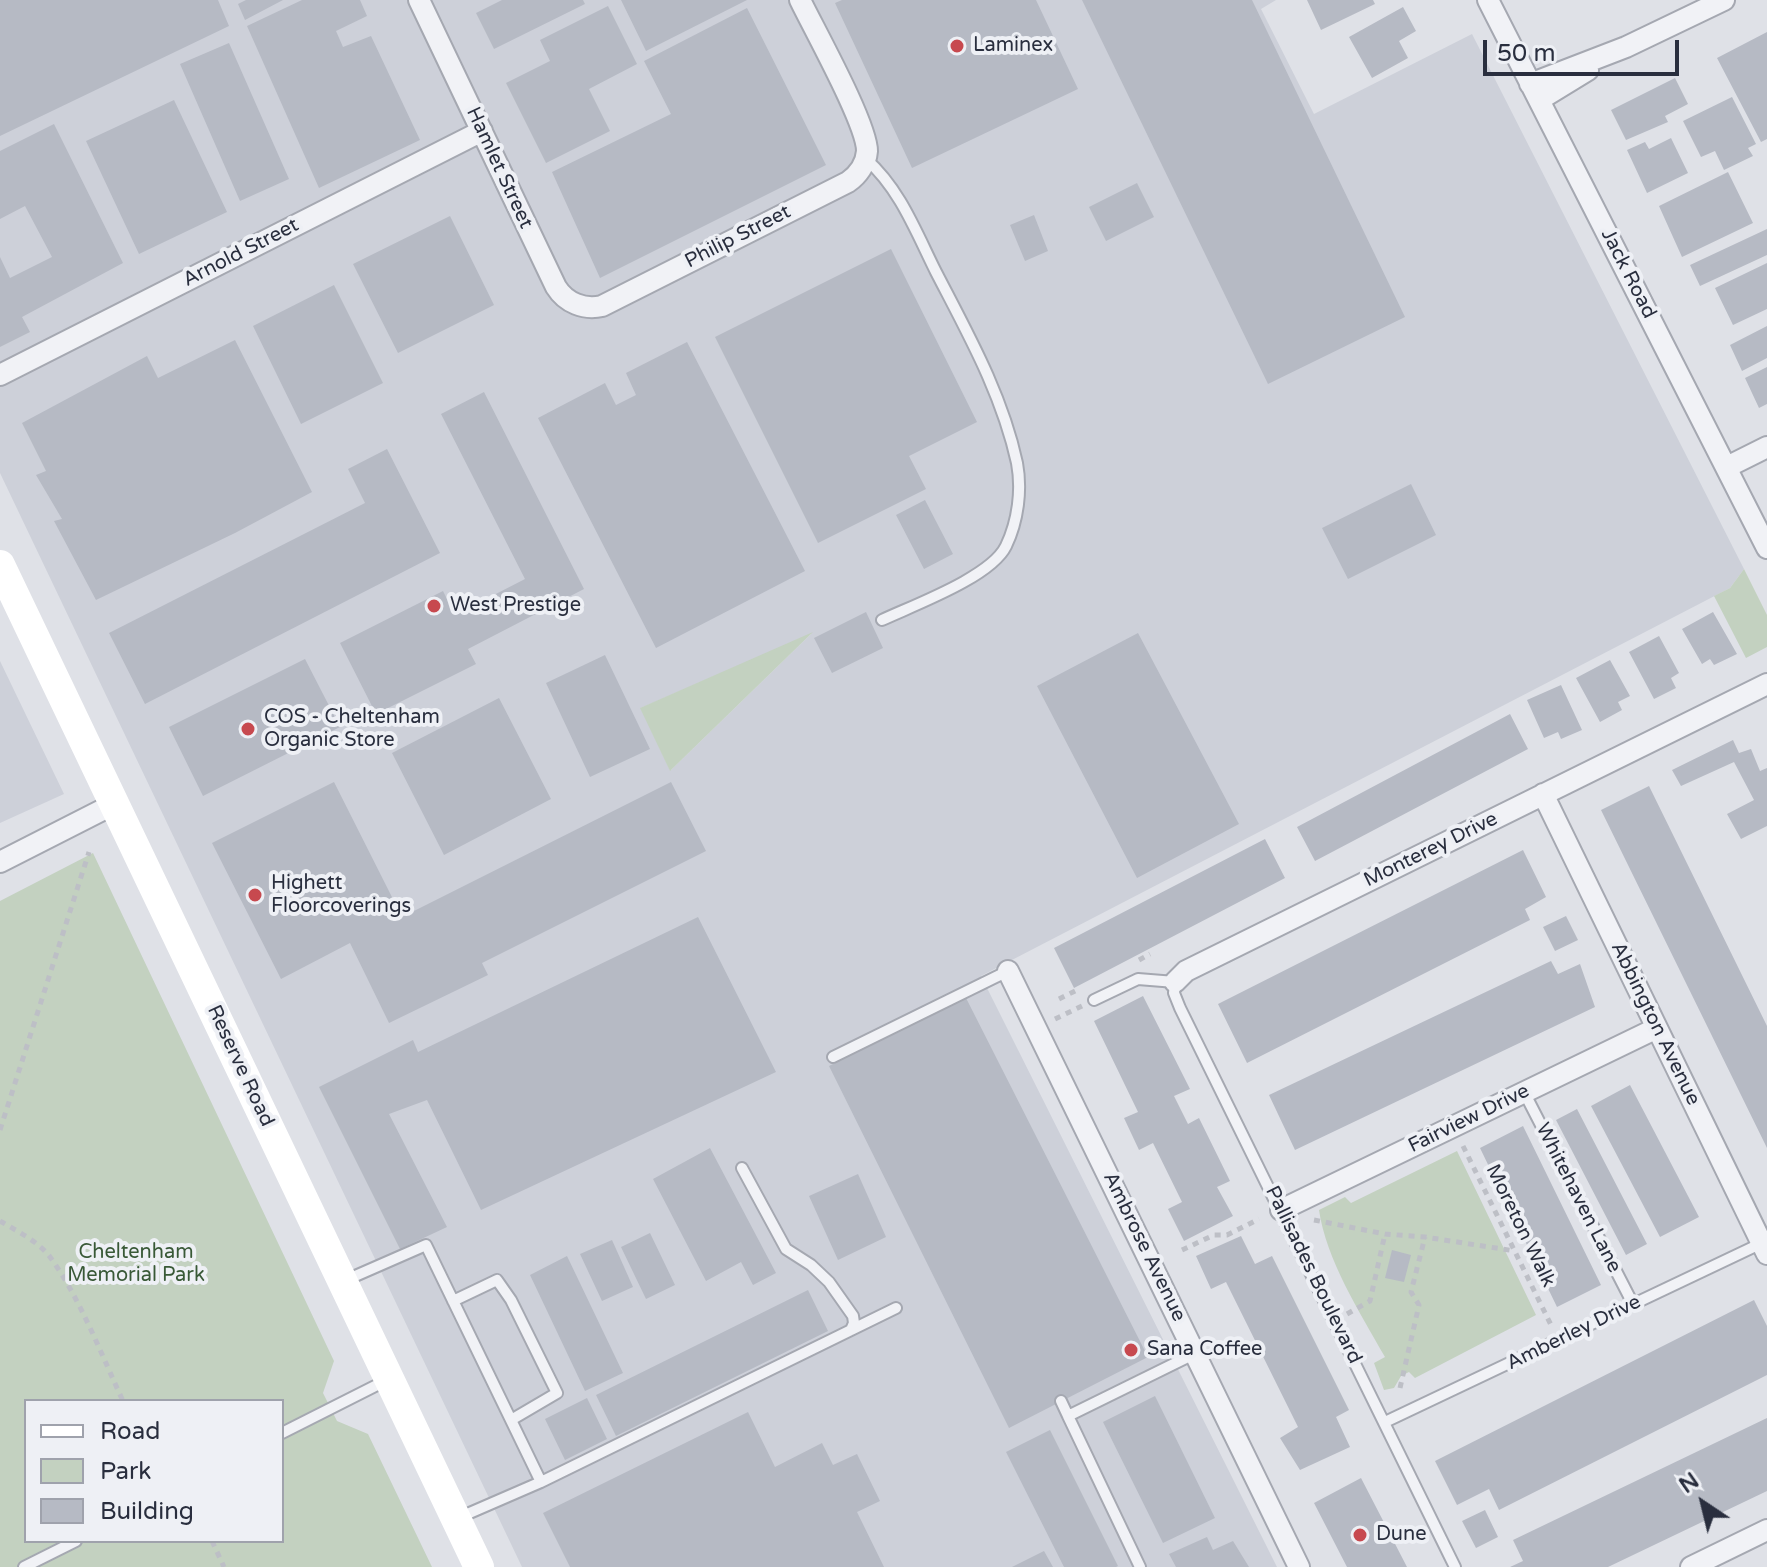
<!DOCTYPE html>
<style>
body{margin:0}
#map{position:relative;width:1767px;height:1567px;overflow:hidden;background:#dfe1e7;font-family:"Varela Round",sans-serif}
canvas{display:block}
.legend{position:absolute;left:24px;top:1399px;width:260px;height:144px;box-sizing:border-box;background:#eef0f5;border:2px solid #9fa2ac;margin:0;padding:10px 14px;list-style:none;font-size:24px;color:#292e3e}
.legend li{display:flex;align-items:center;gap:16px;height:40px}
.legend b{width:40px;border:2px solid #9fa2ac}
.north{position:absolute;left:1663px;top:1463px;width:80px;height:80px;-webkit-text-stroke:6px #eef0f5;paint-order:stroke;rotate:325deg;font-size:22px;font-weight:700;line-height:32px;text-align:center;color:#292e3e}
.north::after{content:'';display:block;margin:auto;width:28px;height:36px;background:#292e3e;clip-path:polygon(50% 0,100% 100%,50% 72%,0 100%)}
.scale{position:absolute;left:1483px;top:40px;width:196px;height:36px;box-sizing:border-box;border:4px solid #292e3e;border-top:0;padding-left:10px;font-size:24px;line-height:28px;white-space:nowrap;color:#292e3e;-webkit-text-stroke:6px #eef0f5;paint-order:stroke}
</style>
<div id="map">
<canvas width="1767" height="1567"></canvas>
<ul class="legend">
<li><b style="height:10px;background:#fff"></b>Road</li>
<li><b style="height:22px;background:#c3d1c0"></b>Park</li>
<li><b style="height:22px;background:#b6bac4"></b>Building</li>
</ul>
<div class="north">N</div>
<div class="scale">50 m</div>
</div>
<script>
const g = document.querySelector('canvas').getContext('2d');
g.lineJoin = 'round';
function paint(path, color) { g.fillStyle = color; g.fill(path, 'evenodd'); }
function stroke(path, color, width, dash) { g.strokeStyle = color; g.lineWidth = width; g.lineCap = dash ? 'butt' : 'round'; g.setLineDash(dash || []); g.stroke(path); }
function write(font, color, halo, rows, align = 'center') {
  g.font = font + ' "Varela Round",sans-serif'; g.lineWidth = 8; g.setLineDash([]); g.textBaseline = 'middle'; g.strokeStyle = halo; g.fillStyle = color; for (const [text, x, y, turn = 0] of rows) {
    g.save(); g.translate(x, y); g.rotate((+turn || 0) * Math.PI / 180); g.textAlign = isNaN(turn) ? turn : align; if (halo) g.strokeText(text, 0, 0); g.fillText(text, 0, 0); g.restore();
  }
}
paint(new Path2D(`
 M0,0H1276L1261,9L1314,114L1472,34L1744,569L1730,588L981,976L1277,1567H522L0,473ZM811,634L671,770H670L641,708Z
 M0,661L64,794L0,823Z`), '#cdd0d9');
paint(new Path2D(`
 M1744,569L1767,615V647L1746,658L1714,596L1730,588Z
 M813,632L670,771L640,708Z
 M93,853L334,1361L323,1393L337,1421L368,1434L432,1567H0V901ZM26,1401H282V1541H26Z
 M1457,1151L1536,1315L1415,1378L1409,1372L1401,1376L1394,1388L1384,1390L1374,1363L1385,1357C1360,1313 1326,1259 1319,1210L1345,1197L1351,1203Z`), '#c3d1c0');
paint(new Path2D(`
 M0,0H218L229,26L0,136Z
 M246,0H283L245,20L238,4Z
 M302,0H360L367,16L336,31L343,47L371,36L420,140L319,188L247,26Z
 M502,0H583L585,4L494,49L476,13Z
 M621,0H747L646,51Z
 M842,0H1036L1078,89L912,168L835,3Z
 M1082,0H1252L1405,317L1268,384Z
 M1307,0H1373L1375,4L1321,30Z
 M608,6L637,64L589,89L610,131L546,163L506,83L550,61L540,40Z
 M1403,7L1416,31L1399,41L1408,58L1372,78L1349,37Z
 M747,8L826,165L600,278L552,172L671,114L644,61Z
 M1767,32V139L1761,142L1717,58Z
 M229,43L289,179L240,201L180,64Z
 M1675,78L1688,104L1665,116L1668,122L1626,140L1611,110Z
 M1732,97L1756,144L1748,148L1753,156L1724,170L1715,151L1701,157L1683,121Z
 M174,100L227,212L139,254L86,141Z
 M54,124L123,263L22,317L30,332L0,347V257L10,278L52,257L25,206L0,219V151Z
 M1671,138L1688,173L1647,193L1627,150L1645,142L1649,149Z
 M1728,172L1753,223L1682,257L1659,206Z
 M1137,183L1154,217L1106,241L1089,207Z
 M1034,215L1048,251L1025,261L1010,225Z
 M450,216L494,305L398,353L353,264Z
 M1767,229V255L1700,286L1690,265Z
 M891,249L977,422L909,456L926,489L818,543L715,337Z
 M1767,263V309L1733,325L1715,288Z
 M334,285L383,383L301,424L253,326Z
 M1767,326V358L1742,371L1730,345Z
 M235,340L312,492L235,533L96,600L54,521L62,519L36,475L46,471L22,423L147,356L158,378Z
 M687,342L805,571L656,648L538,418L605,383L616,405L636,395L626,373Z
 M1767,367V404L1759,408L1745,378Z
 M484,392L584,589L468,649L476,664L376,714L340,643L443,591L455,615L525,579L441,414Z
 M387,449L440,553L145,704L109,633L365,503L348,469Z
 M1411,484L1436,535L1348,579L1322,528Z
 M925,500L953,554L924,569L896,515Z
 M866,612L883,648L832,673L814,638Z
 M1713,612L1737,654L1714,665L1710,659L1702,664L1682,629Z
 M1138,633L1239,824L1137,878L1037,686Z
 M1659,636L1679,673L1671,678L1676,688L1654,699L1629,652Z
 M605,655L650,749L590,777L546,683Z
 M305,659L340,727L203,796L169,727Z
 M1610,660L1630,696L1618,702L1622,710L1600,722L1576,678Z
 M1561,685L1582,730L1561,739L1558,732L1544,738L1527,700Z
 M499,698L551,799L444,855L392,753Z
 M1510,714L1528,749L1315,861L1297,827Z
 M1733,740L1739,753L1751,749L1760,771L1767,768V826L1741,839L1727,814L1754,800L1734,762L1681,786L1672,770Z
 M334,782L402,917L671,782L706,851L482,963L488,975L389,1023L350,943L281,979L212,843Z
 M1649,786L1767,1026V1148L1601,810Z
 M1265,839L1285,878L1074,988L1054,948Z
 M1523,850L1546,897L1525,909L1530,920L1247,1063L1218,1004Z
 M1566,916L1578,940L1555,951L1543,927Z
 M698,917L776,1072L481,1210L427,1100L389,1114L447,1227L400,1249L319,1087L413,1040L418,1052Z
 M1551,961L1558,974L1580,964L1595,1007L1295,1150L1269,1095Z
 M1143,996L1190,1089L1174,1096L1188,1124L1199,1118L1230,1181L1217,1187L1233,1216L1184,1241L1168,1209L1182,1202L1153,1143L1139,1150L1124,1118L1138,1112L1094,1021Z
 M966,998L1148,1357L1009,1428L829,1066Z
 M1630,1085L1699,1217L1660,1237L1591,1106Z
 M1577,1109L1647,1244L1626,1255L1556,1120Z
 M1523,1126L1601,1285L1557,1307L1480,1148Z
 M710,1148L776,1273L753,1285L741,1262L706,1281L653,1179Z
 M858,1174L886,1237L838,1260L809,1196Z
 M650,1233L675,1285L646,1299L621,1247Z
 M1241,1236L1255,1264L1272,1256L1349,1410L1336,1417L1350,1447L1300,1470L1280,1438L1298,1427L1226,1282L1211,1289L1196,1256Z
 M612,1240L633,1287L602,1301L580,1254Z
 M1392,1250L1411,1255L1404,1282L1385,1278Z
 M567,1256L623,1373L585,1391L530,1275Z
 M808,1290L828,1331L616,1436L596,1395Z
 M1754,1300L1767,1326V1375L1499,1510L1489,1489L1457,1505L1435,1461Z
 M1155,1396L1215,1518L1163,1543L1103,1422Z
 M587,1398L607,1439L565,1460L545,1419Z
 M748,1412L775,1467L822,1443L833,1465L857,1454L880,1501L857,1512L884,1567H570L543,1513Z
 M1767,1418V1491L1608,1567H1510L1523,1561L1513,1540Z
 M1050,1430L1118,1566L1116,1567H1064L1006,1452Z
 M1361,1478L1407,1567H1347L1314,1503Z
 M1485,1510L1498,1537L1476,1548L1462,1521Z
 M1207,1537L1213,1550L1233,1541L1249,1567H1176L1169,1554Z
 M1044,1551L1053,1567H1012Z`), '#b6bac4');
const lane = new Path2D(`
 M866,159C900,189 916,232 936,272C968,334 1002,394 1017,463C1022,490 1018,521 1006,546C991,577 914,605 882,620
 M1094,1000L1138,979L1175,982L1174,993L1180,1008L1455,1567
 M833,1057L1008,971
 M1524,1092L1633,1304
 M742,1168L786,1249L811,1265L829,1282L853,1316L854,1323L851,1330
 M346,1280L426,1245L541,1482
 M453,1301L497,1280L511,1300L557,1393L511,1420
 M1061,1401L1068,1416
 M1385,1422L1762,1243
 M282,1433L387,1380
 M458,1518L541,1482L896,1308
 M24,1567L76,1541
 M1140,1567L1068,1416L1196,1353`);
const street = new Path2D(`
 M419,0L556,287C566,303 584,310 602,306L848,182C858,175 866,164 867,151C867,124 814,29 800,0
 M1488,0L1767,548
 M1530,84L1626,47L1724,0
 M1539,100L1588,70
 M0,375L482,131
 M1727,467L1767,447
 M1543,794L1767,1254
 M0,862L114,804
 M1008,971L1299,1567
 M1175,982L1186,971L1767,684
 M1281,1210L1657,1028
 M1691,1567L1767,1530`);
stroke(lane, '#a5a8b1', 14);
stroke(street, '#a5a8b1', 24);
stroke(new Path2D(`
 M1139,960L1150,954
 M1059,999L1079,989
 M1055,1019L1082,1006
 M0,1130L89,852
 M1463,1146L1552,1327
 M1314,1220L1385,1234L1425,1237L1515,1251
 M0,1221C17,1231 39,1242 50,1257C79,1296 102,1356 123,1401
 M1182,1250L1214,1235H1227L1259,1219
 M1347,1314L1370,1301L1385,1234
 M1400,1388L1419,1305L1411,1292L1425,1237
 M212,1541L224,1567`), '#bdbfc6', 5, [6, 6]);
stroke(lane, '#f1f2f6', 10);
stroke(street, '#f1f2f6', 20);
stroke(new Path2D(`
 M0,565L479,1567`), '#fff', 30);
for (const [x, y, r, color] of [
 [957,46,8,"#c7494f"],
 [434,606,8,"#c7494f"],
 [248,729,8,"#c7494f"],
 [255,895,8,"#c7494f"],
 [1131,1350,8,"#c7494f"],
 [1360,1535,8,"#c7494f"]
]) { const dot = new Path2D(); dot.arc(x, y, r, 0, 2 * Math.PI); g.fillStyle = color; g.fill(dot); stroke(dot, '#eef0f5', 3); }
write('20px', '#292e3e', '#eef0f5', [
 ["Laminex",973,46],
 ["West Prestige",450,606],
 ["COS - Cheltenham",264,718],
 ["Organic Store",264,741],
 ["Highett",271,884],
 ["Floorcoverings",271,907],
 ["Sana Coffee",1147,1350],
 ["Dune",1376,1535]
], 'left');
write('20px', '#292e3e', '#eef0f5', [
 ["Hamlet Street",499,168,65],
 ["Philip Street",738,237,-27],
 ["Arnold Street",241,253,-27],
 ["Jack Road",1628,274,63],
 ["Monterey Drive",1431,850,-26],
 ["Abbington Avenue",1655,1024,64],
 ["Reserve Road",240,1066,65],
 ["Fairview Drive",1469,1119,-26],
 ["Whitehaven Lane",1578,1198,63],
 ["Moreton Walk",1520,1226,64],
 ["Ambrose Avenue",1144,1247,64],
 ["Pallisades Boulevard",1313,1275,64],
 ["Amberley Drive",1574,1333,-26]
]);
write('20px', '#395937', '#eef0f5', [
 ["Cheltenham",136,1253],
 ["Memorial Park",136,1276]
]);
</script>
